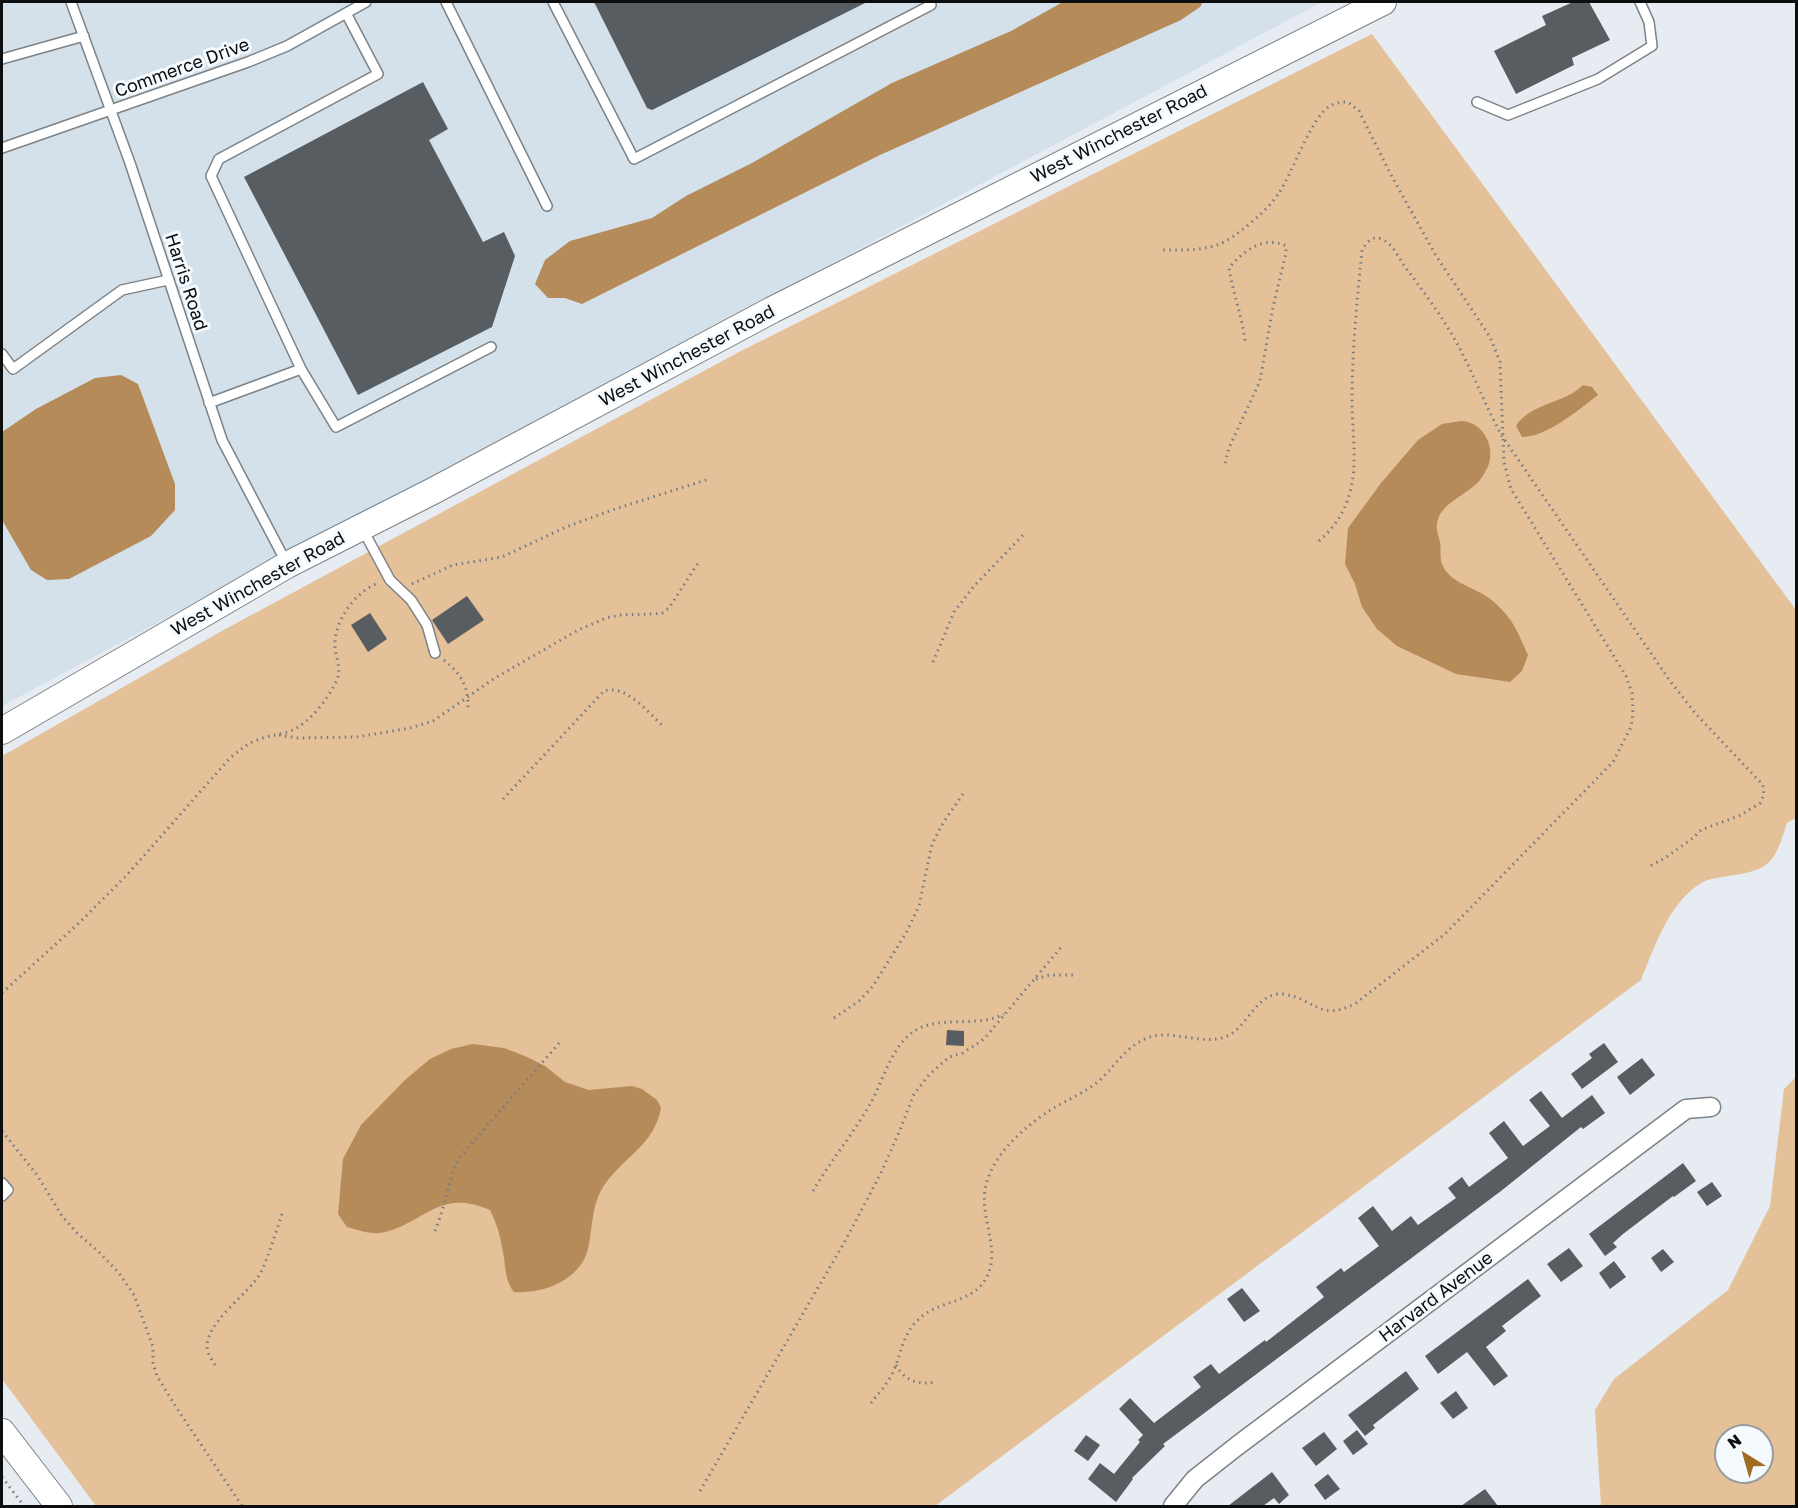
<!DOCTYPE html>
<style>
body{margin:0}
#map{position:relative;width:1798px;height:1508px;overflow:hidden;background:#e6ecf1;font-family:"Golos Text",sans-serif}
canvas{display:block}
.frame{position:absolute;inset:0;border:3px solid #0c0e10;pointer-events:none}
.north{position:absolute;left:1714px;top:1424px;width:60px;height:60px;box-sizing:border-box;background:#f4fafe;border:2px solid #979c9f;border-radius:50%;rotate:323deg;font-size:16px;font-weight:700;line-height:24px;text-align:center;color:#0c0e10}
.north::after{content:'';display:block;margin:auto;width:21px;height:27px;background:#a16d25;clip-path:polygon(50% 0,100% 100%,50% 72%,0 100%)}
</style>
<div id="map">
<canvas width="1798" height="1508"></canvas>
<div class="frame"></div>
<div class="north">N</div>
</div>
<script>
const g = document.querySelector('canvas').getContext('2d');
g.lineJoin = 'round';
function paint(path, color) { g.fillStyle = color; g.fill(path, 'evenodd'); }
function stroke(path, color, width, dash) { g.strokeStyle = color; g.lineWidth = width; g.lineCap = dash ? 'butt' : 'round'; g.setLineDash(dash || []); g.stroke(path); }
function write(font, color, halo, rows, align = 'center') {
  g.font = font + ' "Golos Text",sans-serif'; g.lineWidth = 6; g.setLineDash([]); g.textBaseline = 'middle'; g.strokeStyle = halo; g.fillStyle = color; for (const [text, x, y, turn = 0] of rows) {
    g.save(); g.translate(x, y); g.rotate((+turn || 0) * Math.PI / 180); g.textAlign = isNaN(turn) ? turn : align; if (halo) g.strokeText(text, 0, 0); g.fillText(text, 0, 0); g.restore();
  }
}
paint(new Path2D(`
 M2,2H1322L2,706Z`), '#d4e0ea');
paint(new Path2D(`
 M1372,34L1796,610V818L1787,823C1774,863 1772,870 1728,876C1718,878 1711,878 1701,883C1668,904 1655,946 1641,980L935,1506H96L2,1379V756L220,632L739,352Z
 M1796,1077V1506H1601L1595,1410L1614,1379L1728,1290L1770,1206L1784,1089ZM1726,1436H1762V1472H1726Z`), '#e4c199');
paint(new Path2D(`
 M1063,2H1203L1200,7L1181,20L880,155L582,304L565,298H548L535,284L545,260L570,241L652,218L686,196L752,163L892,83L1011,31Z
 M121,375L138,384L175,484V510L151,536L69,579L47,580L31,570L2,520V432L36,409L95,378Z
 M1583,385L1592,387L1598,395C1578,410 1547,437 1522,437L1516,426C1528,407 1553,404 1571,394C1575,392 1579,388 1583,385Z
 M1461,421C1480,421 1493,441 1490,459C1489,467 1484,474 1480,480C1468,495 1439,503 1437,524C1436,530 1439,537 1440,542C1441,548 1440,555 1441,561C1447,584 1478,587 1494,602C1514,620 1517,631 1528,655L1522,671L1510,682L1456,674L1397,646L1377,629L1362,607L1355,584L1345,564L1348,528L1381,483L1418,440L1442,424Z
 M473,1044L504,1048L525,1056L545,1066L565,1082L589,1090L632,1086L642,1089L657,1100L661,1108C654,1145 626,1155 605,1184C591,1204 593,1227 588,1249C580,1281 542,1294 514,1292C504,1280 506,1263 502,1247C500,1234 496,1222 490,1210C438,1187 424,1225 380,1233C369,1234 357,1230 347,1227L338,1214L343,1159L361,1125L405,1080L430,1059L451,1049Z`), '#b58b59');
paint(new Path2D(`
 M594,2H867L652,110L647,108Z
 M1573,2H1589L1610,40L1572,58L1574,65L1516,94L1494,51L1546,25L1542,16Z
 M423,82L448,129L429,140L483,242L504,232L515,256L492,327L358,395L244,177Z
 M467,596L484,620L448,644L432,620Z
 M370,613L387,639L368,652L351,625Z
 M947,1030L964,1031V1046L946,1045Z
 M1604,1043L1618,1062L1582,1089L1571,1074L1592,1058L1589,1054Z
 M1642,1058L1655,1075L1630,1095L1617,1077Z
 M1541,1091L1562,1118L1592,1095L1605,1113L1583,1129L1581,1127L1501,1191L1163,1444L1165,1446L1132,1478L1133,1479L1116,1502L1088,1479L1100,1463L1114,1474L1140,1442L1138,1440L1143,1435L1119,1409L1130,1398L1154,1423L1201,1387L1193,1377L1211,1364L1219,1374L1265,1340L1266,1342L1324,1297L1316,1287L1341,1268L1344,1272L1379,1246L1358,1218L1373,1206L1392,1231L1411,1216L1418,1225L1456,1198L1448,1188L1462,1177L1469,1187L1508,1158L1489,1133L1504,1121L1523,1146L1550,1126L1529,1100Z
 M1683,1163L1696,1181L1674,1197L1673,1196L1623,1234L1613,1243L1617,1247L1605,1256L1589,1234Z
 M1712,1182L1722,1196L1707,1206L1697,1192Z
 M1569,1248L1583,1266L1561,1282L1547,1264Z
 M1663,1249L1674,1262L1661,1272L1651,1258Z
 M1614,1261L1626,1277L1610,1289L1599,1273Z
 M1528,1279L1541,1296L1502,1326L1506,1331L1486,1347L1508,1376L1494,1386L1467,1352L1438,1374L1425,1356Z
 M1242,1288L1260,1311L1244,1322L1227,1299Z
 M1406,1371L1419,1389L1373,1425L1375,1428L1365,1436L1348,1415Z
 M1456,1391L1468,1408L1453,1419L1440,1403Z
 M1357,1430L1368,1444L1353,1455L1343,1441Z
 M1324,1432L1337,1449L1316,1466L1302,1448Z
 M1086,1435L1100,1445L1088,1461L1074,1451Z
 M1272,1472L1289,1495L1279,1504L1274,1498L1263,1506H1228Z
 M1328,1474L1340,1489L1325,1500L1314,1485Z
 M1485,1489L1498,1506H1461Z`), '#585d61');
const lane = new Path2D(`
 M71,2L130,163L222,440L287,564
 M446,2L547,206
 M553,2L634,159L931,5L929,2
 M2,59L84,36
 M1477,102L1508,115L1598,79L1652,46L1649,22L1640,2
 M2,148L248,62L287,46L366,2
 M2,354L13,369L122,290L168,280
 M301,369L211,176L219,159L378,74L346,13
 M209,403L301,369L336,427L491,347
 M363,530L390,580L411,600L427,625L435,653
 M2,1183L8,1190L2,1196`);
const street = new Path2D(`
 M1173,1506L1195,1479L1237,1446L1686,1109L1711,1107`);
const secondary = new Path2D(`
 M2,731L287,565L433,491L772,310L1383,2
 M2,1432L59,1506`);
stroke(lane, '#7c8286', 12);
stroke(street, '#7c8286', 21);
stroke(secondary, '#7c8286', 28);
stroke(new Path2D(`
 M1225,463L1229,448L1260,381L1273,307L1286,253V246C1264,235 1243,251 1229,268C1233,293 1242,316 1245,341
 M1319,541C1334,528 1345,512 1350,492C1358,463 1352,431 1352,401C1352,351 1357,300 1362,250C1367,242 1373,234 1383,240C1394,245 1399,259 1406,268C1426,295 1447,323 1462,353C1476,380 1487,409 1502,436L1670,681L1695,713L1763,785L1764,795L1760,803L1741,815L1701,830L1693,838L1665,858L1648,867
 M412,584L453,565L502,557L566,527L615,509L709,479
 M444,660C462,675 469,687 468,711
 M933,662L954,612L974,586L1026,532
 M279,735L298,738L356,737L410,728L433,721L495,678L578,630L606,618L621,615L653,614L662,613L669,608L698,563
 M503,799L604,691C625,684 647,711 662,725
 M1036,979L1049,975H1076
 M2,993L79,923L126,876L230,758C239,751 246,744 257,740C268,735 282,735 293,730C311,721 327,700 336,682C343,668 334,656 335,642C336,619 355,593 376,584L379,585
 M834,1018L859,1001L873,986L906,933L919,906L932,844L943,823L963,794
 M2,1131L37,1175L62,1216L77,1233L98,1251L119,1273L134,1295L153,1347V1364L157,1376L174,1404L242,1506
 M813,1191C830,1162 852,1135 869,1106C884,1081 892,1039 922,1027C948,1017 980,1027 1004,1014
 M435,1231C445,1207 448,1181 459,1158L561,1041
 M215,1365C213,1361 209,1356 208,1352C200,1325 250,1294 261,1272C270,1253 276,1231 283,1211
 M896,1365C905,1381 918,1385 936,1382
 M871,1403C879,1393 889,1382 894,1370C902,1350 903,1333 920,1318C937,1302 968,1303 983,1283C1004,1254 980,1221 985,1190C990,1157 1023,1128 1049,1111C1066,1100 1085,1093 1100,1080C1117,1064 1124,1048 1147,1038C1172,1028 1202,1047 1227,1036C1249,1026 1256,992 1283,994C1314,998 1320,1023 1356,1003L1445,934L1613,762L1631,727L1633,713L1632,693L1626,676L1511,489L1504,462L1500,362L1490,337L1435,254L1390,173L1359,111L1348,102C1341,102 1335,103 1330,106C1311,117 1293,172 1279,193C1269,209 1235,239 1217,245C1199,251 1181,250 1162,250
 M2,1477L24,1506
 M700,1491L844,1243L880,1175L900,1130L914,1094L929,1075L949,1057L963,1053L984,1039L1063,945`), '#787c80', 3, [1.5, 4.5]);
stroke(lane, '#fff', 9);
stroke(street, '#fff', 18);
stroke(secondary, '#fff', 26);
write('18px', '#0c0e10', '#f4fafe', [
 ["Commerce Drive",182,68,-20],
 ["West Winchester Road",1119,134,-27],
 ["Harris Road",186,282,72],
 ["West Winchester Road",687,356,-28],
 ["West Winchester Road",258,584,-29],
 ["Harvard Avenue",1436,1297,-37]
]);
</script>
